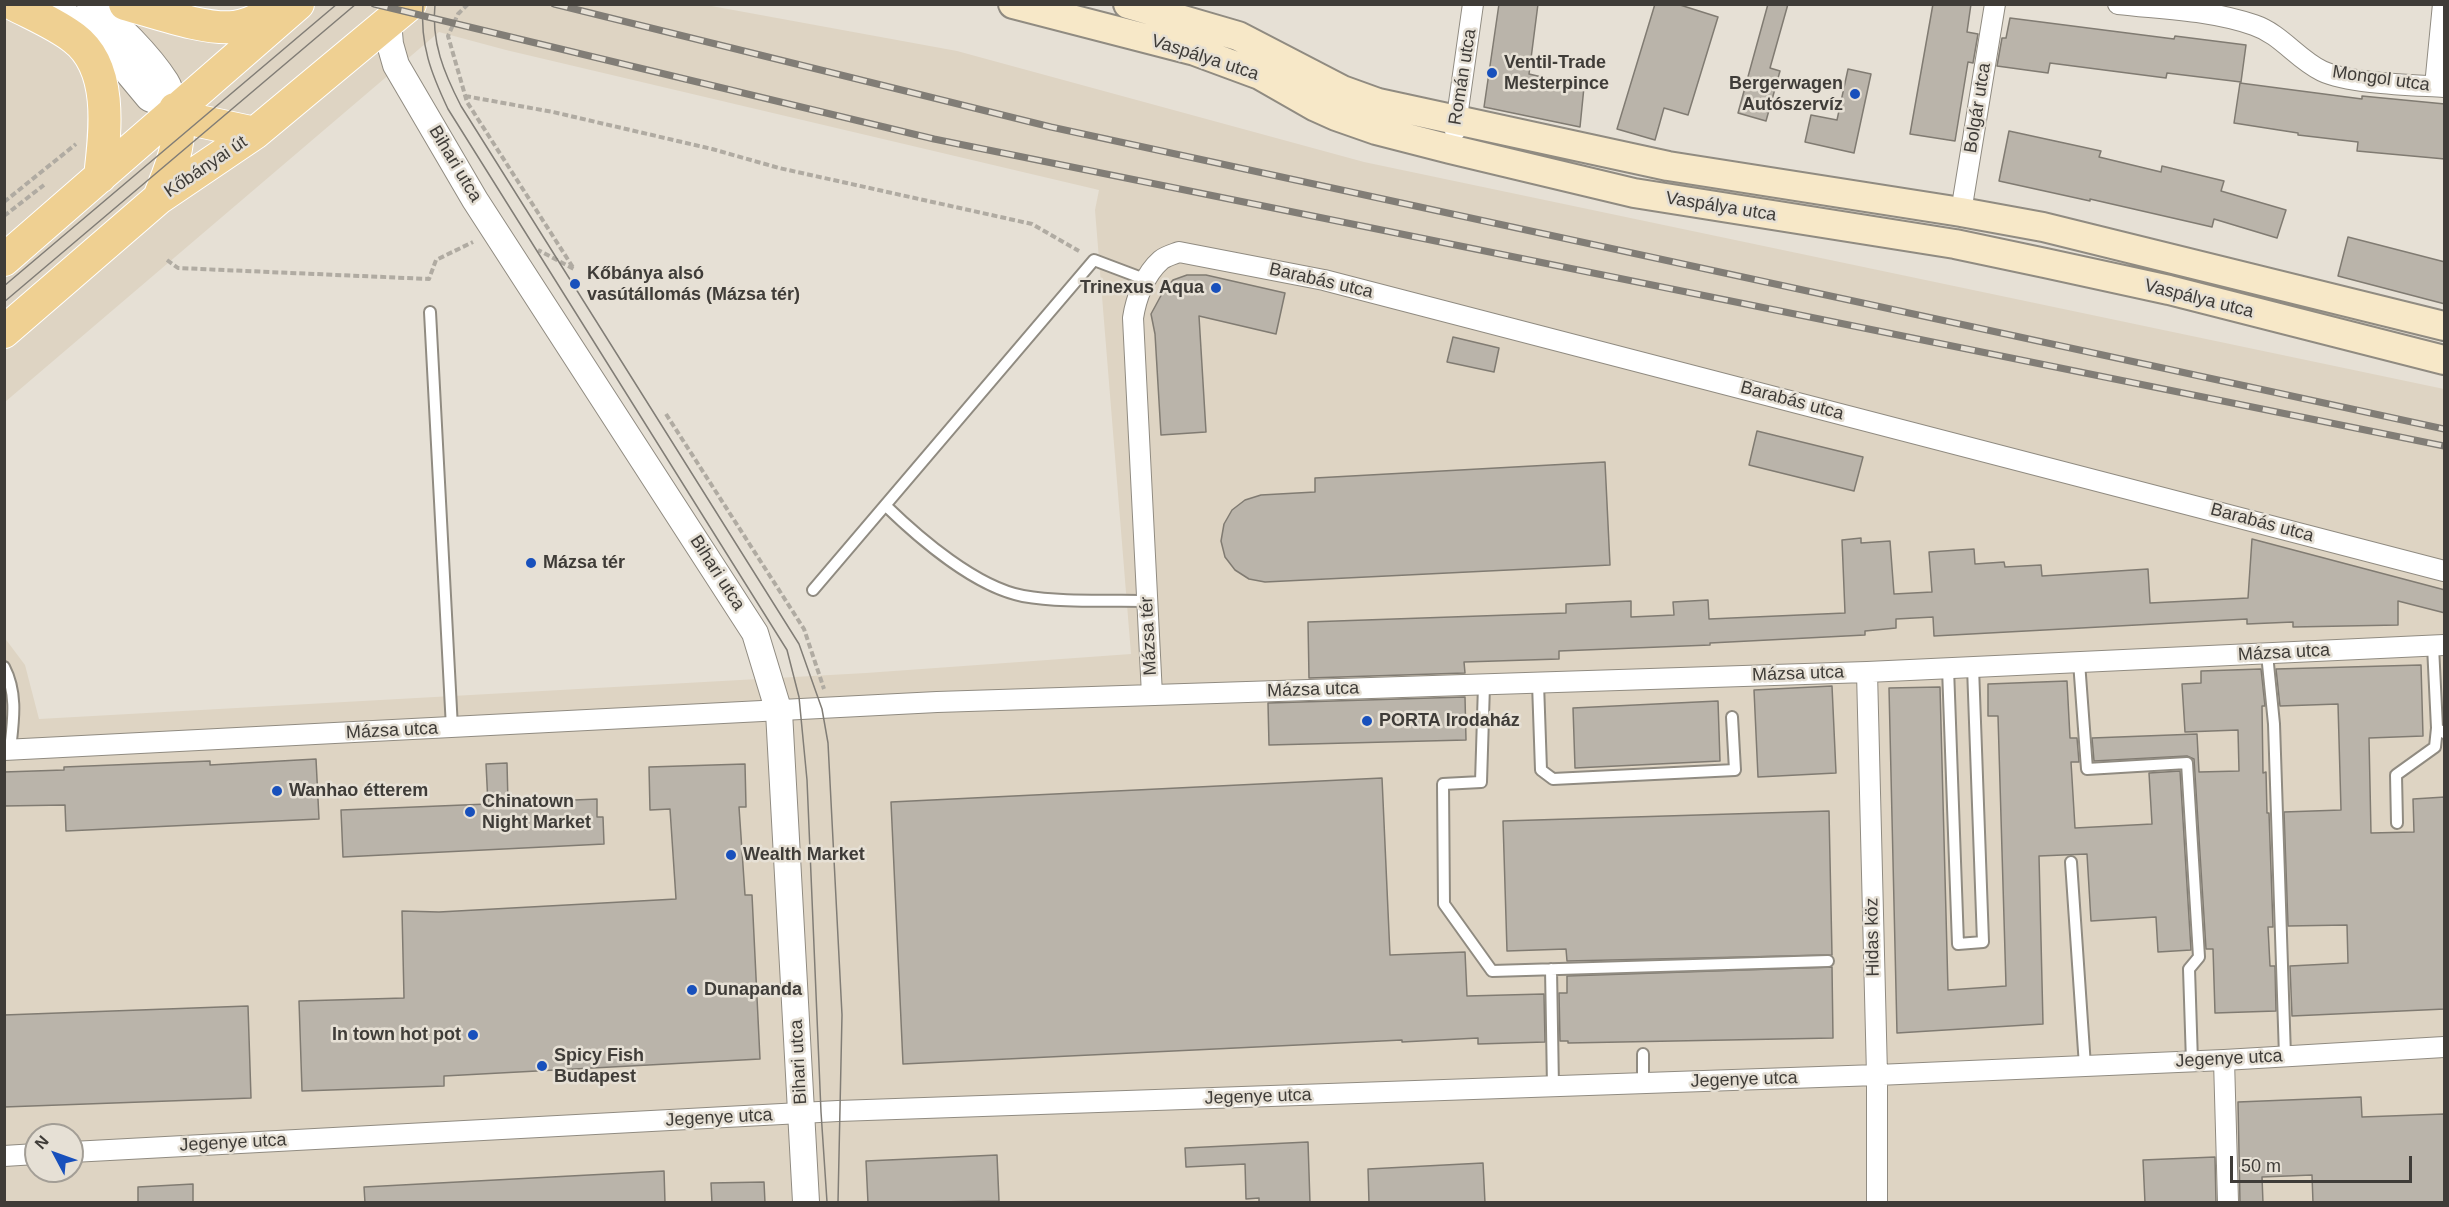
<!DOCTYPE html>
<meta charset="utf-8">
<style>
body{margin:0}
#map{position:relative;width:2449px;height:1207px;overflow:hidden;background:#e6e0d5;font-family:Arial,sans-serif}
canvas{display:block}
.frame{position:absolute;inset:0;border:6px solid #3f3c38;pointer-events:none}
.north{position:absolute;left:24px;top:1123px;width:60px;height:60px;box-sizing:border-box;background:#e6e0d5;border:2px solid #a39e96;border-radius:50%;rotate:311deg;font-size:16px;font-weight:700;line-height:24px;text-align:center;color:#3f3c38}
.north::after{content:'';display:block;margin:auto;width:21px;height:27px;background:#1850bc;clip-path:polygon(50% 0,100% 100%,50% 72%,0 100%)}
.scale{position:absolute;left:2230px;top:1156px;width:182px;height:27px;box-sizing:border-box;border:3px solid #3f3c38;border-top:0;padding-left:8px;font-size:18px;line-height:21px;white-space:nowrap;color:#3f3c38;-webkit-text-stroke:4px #e6e0d5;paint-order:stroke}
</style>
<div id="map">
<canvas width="2449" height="1207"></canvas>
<div class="frame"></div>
<div class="north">N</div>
<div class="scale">50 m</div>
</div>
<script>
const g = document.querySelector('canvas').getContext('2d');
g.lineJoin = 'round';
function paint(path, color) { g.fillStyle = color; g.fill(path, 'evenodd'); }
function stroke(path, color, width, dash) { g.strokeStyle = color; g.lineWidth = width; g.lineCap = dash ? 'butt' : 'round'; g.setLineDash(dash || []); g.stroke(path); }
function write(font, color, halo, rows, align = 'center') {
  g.font = font + ' Arial,sans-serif'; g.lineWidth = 5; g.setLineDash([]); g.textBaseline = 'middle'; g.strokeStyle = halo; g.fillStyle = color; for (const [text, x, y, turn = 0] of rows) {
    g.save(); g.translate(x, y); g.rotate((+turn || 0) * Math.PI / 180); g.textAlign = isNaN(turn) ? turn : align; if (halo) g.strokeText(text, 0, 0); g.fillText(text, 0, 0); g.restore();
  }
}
paint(new Path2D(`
 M5,5H706L957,51L1364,162L2444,389V1202H5L4,637L25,665L39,719L866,673L1131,654L1095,210L1099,190L506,50L439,32L5,402ZM36,1135H72V1171H36Z`), '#ded4c3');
const building = new Path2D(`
 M1499,4H1538L1529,74L1584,87L1580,127L1484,107Z
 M1655,4H1677L1718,17L1688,115L1664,108L1655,140L1617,129Z
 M1768,4H1788L1770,68L1780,71L1766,121L1738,113Z
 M1933,4H1971L1967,32L1978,34L1973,63L1968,62L1955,141L1910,134Z
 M2010,18L2174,39L2175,36L2246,45L2241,82L2167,73L2166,78L2050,63L2048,73L1997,66L2002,38H2006Z
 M1848,69L1871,74L1854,153L1805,142L1811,115L1837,120Z
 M2240,83L2362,99V96L2445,104V159L2357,151L2358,142L2298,135V133L2234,123Z
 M2009,131L2101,151L2099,157L2161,172L2162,166L2224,181L2221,191L2286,210L2277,238L2214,219L2212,227L2090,199V201L1999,181Z
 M2348,237L2445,262V304L2338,276Z
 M1187,275H1206L1285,293L1276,334L1199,316L1206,432L1161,435L1155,334L1151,314L1164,290L1173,280Z
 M1453,337L1499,348L1494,372L1447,362Z
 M1757,431L1863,457L1854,491L1749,465Z
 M1605,462L1610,565L1265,582L1249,579L1235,570L1225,557L1221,541L1224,524L1232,510L1245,500L1261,495L1315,492V478Z
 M1861,538V543L1890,541L1894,594L1932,592L1929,552L1974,549L1975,564L2004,562L2005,567L2041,565L2042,576L2148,569L2150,603L2248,598L2252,539L2445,590V613L2398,601V625L2293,627V622L2247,624V619L1934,636L1933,617L1896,619V628L1865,631V635L1710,643V645L1559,651V659L1464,662L1465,673L1309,678L1308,622L1566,613V604L1631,601V617L1674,615L1673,602L1708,600L1709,619L1845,613L1842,540Z
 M2421,665L2423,736L2369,738L2371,833L2414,832L2413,799L2445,797V1009L2292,1016L2290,966L2348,963L2347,925L2288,926L2284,812L2341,810L2338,704L2280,706L2276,669Z
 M2261,669L2265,706H2262L2263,773L2266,772L2267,813H2269L2273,927H2268L2270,966H2275L2276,1011L2215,1013L2213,949H2206L2194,759L2187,756L2094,761L2092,738L2197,734L2199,772L2239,771L2238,730L2185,732L2182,684L2201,683V671Z
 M2067,681L2070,738H2077L2079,762H2071L2075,828L2152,824L2149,773L2180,771L2191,950L2158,952L2156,917L2091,921L2087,854L2039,856L2043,1024L1897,1033L1889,688L1940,687L1948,990L2006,986L1998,716H1988V684Z
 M1832,686L1836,773L1758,777L1754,690Z
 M1465,697L1466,740L1269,745L1268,703Z
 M1718,701L1720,761L1575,768L1573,708Z
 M316,759L319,819L66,831L65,805L4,806V772L64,770V767L210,761V765Z
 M507,763L508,803L597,799V817H603L604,844L343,857L341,810L488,804L486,764Z
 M745,764L746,807H739L745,895H752L760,1059L444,1076V1086L302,1091L299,1001L404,998L402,911L439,912L676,899L670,809L650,810L649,767Z
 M1382,778L1390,955L1465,952L1467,996L1544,994L1545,1042L1478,1044V1038L1402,1042V1040L903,1064L891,802Z
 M1829,811L1832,955L1567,961L1566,949L1507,951L1503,821Z
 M1832,967L1833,1038L1568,1043V1041H1560L1559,993H1567V976Z
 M248,1006L251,1098L4,1107V1015Z
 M2361,1097L2362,1117L2444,1114L2445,1203H2313L2312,1175L2262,1177L2263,1203H2240L2238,1102Z
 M1308,1142L1310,1203H1259V1198L1246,1199L1245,1164L1186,1167L1185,1148Z
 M997,1155L999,1201L868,1203L866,1161Z
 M2215,1157L2216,1203H2145L2143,1160Z
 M1483,1163L1485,1203H1369L1368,1169Z
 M664,1171L665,1203H365L364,1187Z
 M764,1182L765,1203H712L711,1183Z
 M193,1184V1203H138V1187Z`);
paint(building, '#bab4aa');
stroke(building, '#807b72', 1.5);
const service = new Path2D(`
 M430,312L452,728
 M886,506C920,539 976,587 1023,596C1063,603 1106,600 1147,601
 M813,590L1094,260L1147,280
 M2433,646L2437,728L2444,733
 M2267,654L2274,724L2285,1056
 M2079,662L2087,769L2187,763L2199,957L2189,969L2192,1062
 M4,667C18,694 13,722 10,750
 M1948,668L1958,944L1983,942L1973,667
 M1538,683L1541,770L1553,779L1735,770L1732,717
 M1484,685L1481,782L1443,784L1444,904L1492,971L1828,961
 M2397,823L2396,775L2435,747L2437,728
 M2071,862L2085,1066
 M1551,969L1553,1087
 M1643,1083V1054`);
const minor = new Path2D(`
 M2118,4C2163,9 2211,10 2254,25C2281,34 2297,59 2322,71C2350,84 2412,85 2444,87
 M2435,86L2443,4
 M1455,131L1473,4
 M1961,212L1995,4
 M1867,672L1877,1075V1202
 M1152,695L1133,318C1136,298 1145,274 1161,260C1166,256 1174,254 1179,252L1324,280L2444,571
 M4,750L937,702L1867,672L2444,645
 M2224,1060L2228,1202
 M72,1152L838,1111L1877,1075L2224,1060L2444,1047
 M4,1156L36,1154`);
const tertiary = new Path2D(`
 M90,4C115,20 150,57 166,82C171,90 173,101 175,109
 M48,11L63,14L84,25L104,44L149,98L175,109
 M388,22L390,44L396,65L475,200L755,633L779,712L806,1202`);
const secondary = new Path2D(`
 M1013,4L1195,51L1260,75L1316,107L1336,116L1376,130L1450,149L1634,193L1955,244L2045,263L2169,290L2444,360
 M1128,4L1238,36L1342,90L1378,103L1668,166L1961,212L2043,227L2444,326`);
const primary = new Path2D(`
 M13,4C34,15 56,24 74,38C114,68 105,133 100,177
 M125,4C155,12 204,30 234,27C249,25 264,17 277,9
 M175,109L199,121L255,133
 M159,198C169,171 185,139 175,109
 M4,260L298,4
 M4,332L159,198L255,133L410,4`);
stroke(service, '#908b81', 14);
stroke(minor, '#908b81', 22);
stroke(tertiary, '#908b81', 28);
stroke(secondary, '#908b81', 32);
stroke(primary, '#fff', 34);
stroke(new Path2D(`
 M468,4L458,14L448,36L467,102L574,269L538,250
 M465,96L553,112L712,149L779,168L1032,224L1079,251
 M4,202L76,144
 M4,216L44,185
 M167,260L178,268L429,279L436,260L473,242
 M666,414L804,629L824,689`), '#b0aba2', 4, [6, 3]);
stroke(service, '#fff', 10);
stroke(minor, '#fff', 20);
stroke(tertiary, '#fff', 26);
stroke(secondary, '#f7e8c8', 28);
stroke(primary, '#efd092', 32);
stroke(new Path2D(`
 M423,4C420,45 431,73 448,109L787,650L799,697L807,780L821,1112L827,1202
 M435,4C431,42 444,73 461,106L799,644L822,709L828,743L842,1015L838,1202
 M4,286L337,4
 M4,302L356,4`), '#817d76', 1.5);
const rail = new Path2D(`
 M374,4L934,139L2444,446
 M554,4L1051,127L2444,429`);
stroke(rail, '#817d76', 7);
stroke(rail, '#e6e0d5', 4.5, [14]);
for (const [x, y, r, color] of [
 [1492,73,6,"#1850bc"],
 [1855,94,6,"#1850bc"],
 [575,284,6,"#1850bc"],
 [1216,288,6,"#1850bc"],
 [531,563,6,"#1850bc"],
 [1367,721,6,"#1850bc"],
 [277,791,6,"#1850bc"],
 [470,812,6,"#1850bc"],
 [731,855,6,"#1850bc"],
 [692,990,6,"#1850bc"],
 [473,1035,6,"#1850bc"],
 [542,1066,6,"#1850bc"]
]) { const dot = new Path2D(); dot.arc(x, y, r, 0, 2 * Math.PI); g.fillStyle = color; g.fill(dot); stroke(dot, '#e6e0d5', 2); }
write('18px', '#3f3c38', '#e6e0d5', [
 ["Vaspálya utca",1205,58,18],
 ["Román utca",1463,77,-81],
 ["Mongol utca",2381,79,8],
 ["Bolgár utca",1978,108,-81],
 ["Bihari utca",455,164,59],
 ["Kőbányai út",206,167,-34],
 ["Vaspálya utca",1721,207,9],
 ["Barabás utca",1321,281,13],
 ["Vaspálya utca",2199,299,14],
 ["Barabás utca",1792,401,15],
 ["Barabás utca",2262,523,15],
 ["Bihari utca",717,573,57],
 ["Mázsa tér",1149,636,-93],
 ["Mázsa utca",2284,653,-3],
 ["Mázsa utca",1798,674,-2],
 ["Mázsa utca",1313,690,-2],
 ["Mázsa utca",392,731,-3],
 ["Hidas köz",1873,937,-91],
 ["Jegenye utca",2229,1059,-3],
 ["Bihari utca",799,1062,-93],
 ["Jegenye utca",1744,1080,-2],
 ["Jegenye utca",1258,1097,-2],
 ["Jegenye utca",719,1118,-3],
 ["Jegenye utca",233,1143,-3]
]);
write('bold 18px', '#3f3c38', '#e6e0d5', [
 ["Ventil-Trade",1504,63],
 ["Mesterpince",1504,84],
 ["Bergerwagen",1843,84,"right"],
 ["Autószervíz",1843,105,"right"],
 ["Kőbánya alsó",587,274],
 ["vasútállomás (Mázsa tér)",587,295],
 ["Trinexus Aqua",1204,288,"right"],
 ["Mázsa tér",543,563],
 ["PORTA Irodaház",1379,721],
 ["Wanhao étterem",289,791],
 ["Chinatown",482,802],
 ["Night Market",482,823],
 ["Wealth Market",743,855],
 ["Dunapanda",704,990],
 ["In town hot pot",461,1035,"right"],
 ["Spicy Fish",554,1056],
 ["Budapest",554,1077]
], 'left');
</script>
